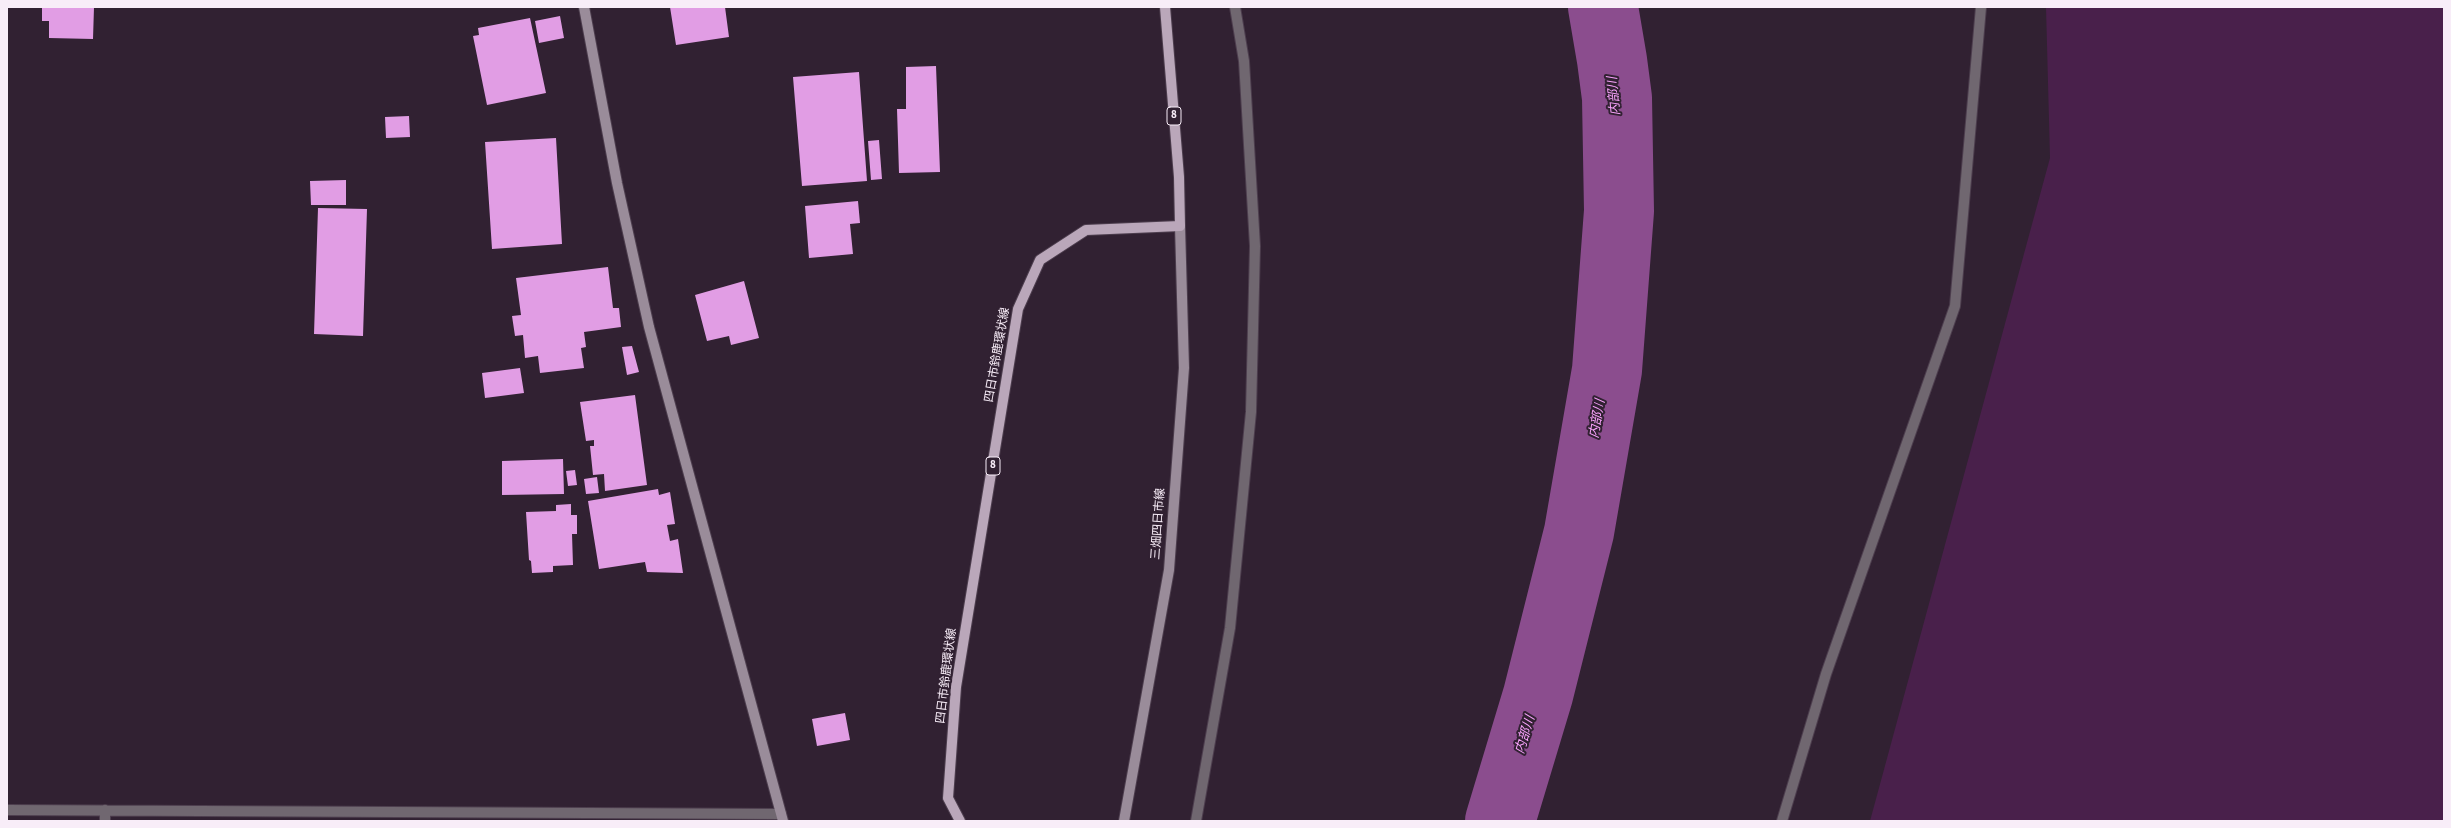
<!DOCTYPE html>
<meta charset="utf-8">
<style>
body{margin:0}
#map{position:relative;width:2451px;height:828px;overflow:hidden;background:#312132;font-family:"Source Sans 3",sans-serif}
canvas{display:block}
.frame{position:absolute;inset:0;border:8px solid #f8edf8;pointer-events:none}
</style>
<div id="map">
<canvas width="2451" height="828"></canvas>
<div class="frame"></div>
</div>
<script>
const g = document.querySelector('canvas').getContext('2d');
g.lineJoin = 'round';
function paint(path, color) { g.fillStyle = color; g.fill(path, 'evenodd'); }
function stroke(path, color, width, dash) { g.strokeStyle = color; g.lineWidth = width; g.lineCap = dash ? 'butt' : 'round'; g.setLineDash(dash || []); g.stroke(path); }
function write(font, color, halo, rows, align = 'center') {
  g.font = font + ' "Source Sans 3","Noto Sans JP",sans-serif'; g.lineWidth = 4; g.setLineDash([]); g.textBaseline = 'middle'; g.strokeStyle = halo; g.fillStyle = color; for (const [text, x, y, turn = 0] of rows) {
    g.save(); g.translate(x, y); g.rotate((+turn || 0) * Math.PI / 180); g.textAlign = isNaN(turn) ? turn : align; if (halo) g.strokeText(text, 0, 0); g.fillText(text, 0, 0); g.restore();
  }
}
paint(new Path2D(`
 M2046,7H2444V821H1870L2050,158Z`), '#49204b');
stroke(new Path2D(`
 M1500,821L1538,695L1579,532L1607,370L1619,211L1617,98L1612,60L1603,7`), '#8b4d8e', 70);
paint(new Path2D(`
 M42,7H94L93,39L49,38V21H42Z
 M670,7H725L729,37L676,45Z
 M560,16L564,38L539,43L535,21Z
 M530,18L546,93L487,105L473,36L479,35L478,28Z
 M936,66L940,172L899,173L897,109H906V67Z
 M859,72L867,181L802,186L793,77Z
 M409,116L410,137L386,138L385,117Z
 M556,138L562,244L492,249L485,142Z
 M879,140L882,179L871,180L868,141Z
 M346,180V205H311L310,181Z
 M858,201L860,223L850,224L853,254L809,258L805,206Z
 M318,208L367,209L363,336L314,334Z
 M608,267L613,308H619L621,327L584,332L586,347L581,348L584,368L540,373L538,356L525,358L523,335L515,336L512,316L521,315L516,278Z
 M744,281L759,338L731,345L729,336L707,341L695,295Z
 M632,346L639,372L627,375L622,347Z
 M520,368L524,393L485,398L482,373Z
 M635,395L647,485L605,491L604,474L593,475L590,446H594V440L586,441L580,402Z
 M563,459L564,494L502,495V461Z
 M575,470L577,485L568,486L566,471Z
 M597,477L599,493L586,494L584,479Z
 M658,489L659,495L670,492L675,524L667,525L670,541L678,539L683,573L647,572L645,562L599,569L588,501Z
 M571,504V515H577V534H572L573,565L553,566V572L532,573L531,561L529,560L526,512L556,511V505Z
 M845,713L850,740L817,746L812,719Z`), '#e19de4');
const street = new Path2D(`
 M7,810L781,814
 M105,821V810
 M1196,821L1230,628L1251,412L1255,246L1244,61L1235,7
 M1782,821L1826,674L1955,306L1981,7`);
const secondary = new Path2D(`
 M584,7L617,183L649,327L783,821
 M1124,821L1169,570L1184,368L1180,226`);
const primary = new Path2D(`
 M960,821L948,798L956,687L1018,309L1040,260L1086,230L1180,226L1179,177L1165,7`);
stroke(street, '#4d3e4e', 12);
stroke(secondary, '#4d3e4e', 12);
stroke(primary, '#4d3e4e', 12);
stroke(street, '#706770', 10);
stroke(secondary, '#9a8c9a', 10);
stroke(primary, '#baa7ba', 10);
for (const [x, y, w] of [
 [1174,116,14],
 [993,466,14]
]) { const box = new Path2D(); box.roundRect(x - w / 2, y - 9, w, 18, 3); g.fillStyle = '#312132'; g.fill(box); stroke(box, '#f8edf8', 1); }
write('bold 11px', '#f8edf8', null, [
 ["8",1174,116],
 ["8",993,466]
]);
write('12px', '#f8edf8', '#312132', [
 ["四日市鈴鹿環状線",998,355,-80],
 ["三畑四日市線",1159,524,-86],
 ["四日市鈴鹿環状線",947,676,-83]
]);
write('italic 13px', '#f9a3fc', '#312132', [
 ["内部川",1615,96,-95],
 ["内部川",1598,419,-80],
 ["内部川",1526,735,-73]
]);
</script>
